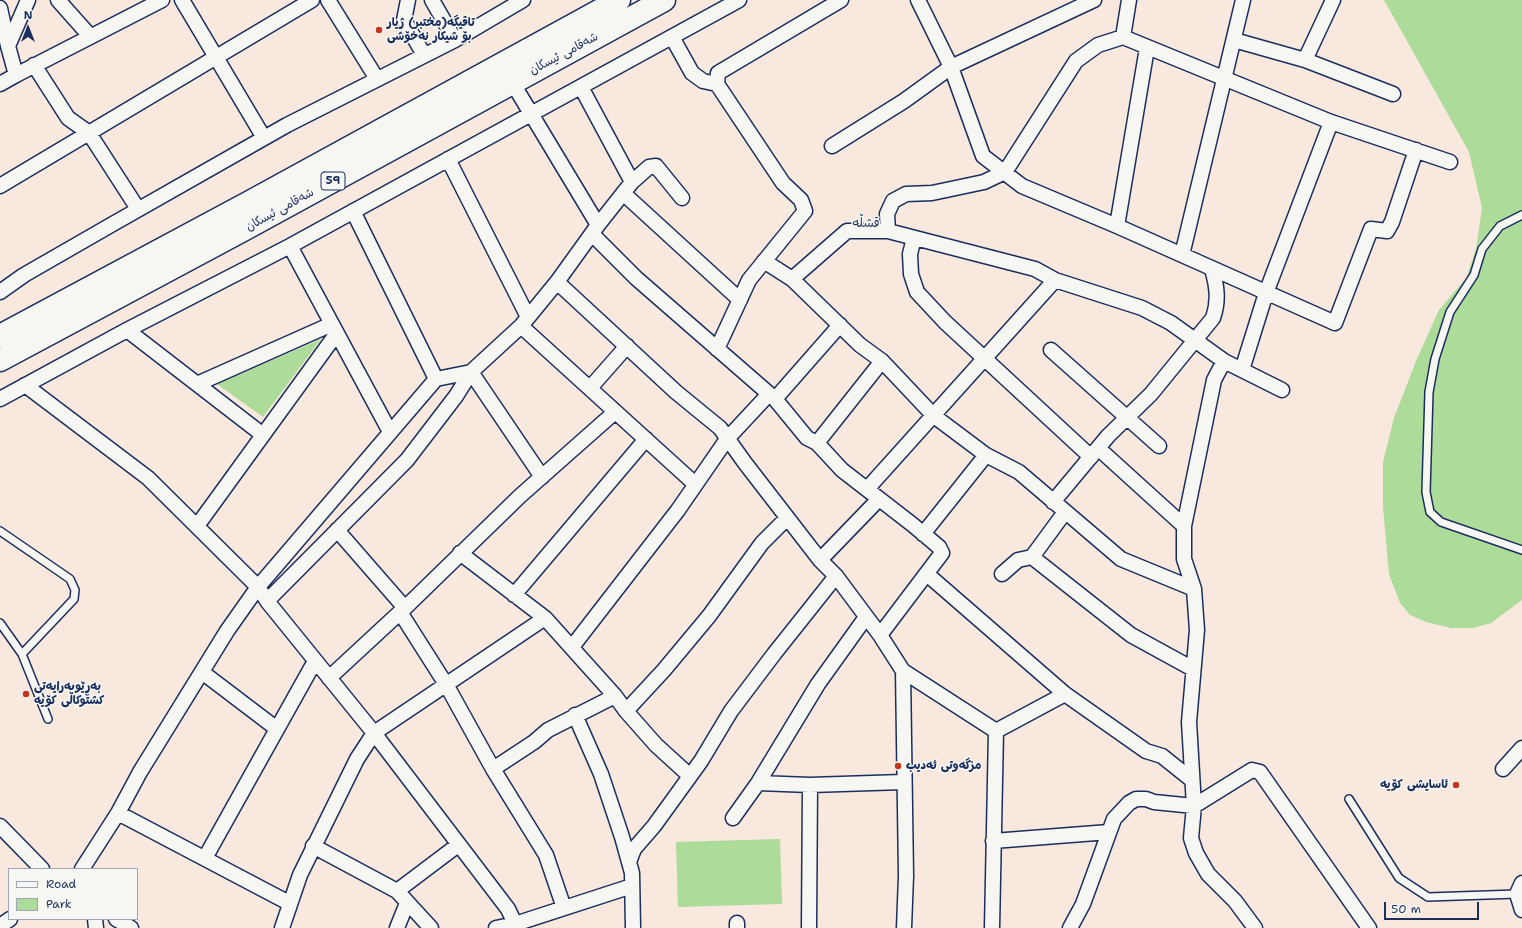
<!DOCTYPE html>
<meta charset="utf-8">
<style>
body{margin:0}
#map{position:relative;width:1522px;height:928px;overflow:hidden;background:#f8e8dd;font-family:"Shantell Sans",sans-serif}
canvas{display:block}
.legend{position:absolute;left:8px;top:868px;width:130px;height:52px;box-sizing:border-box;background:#f6f6f2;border:1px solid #9ea6b7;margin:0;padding:5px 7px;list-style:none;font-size:12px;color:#1b2f5e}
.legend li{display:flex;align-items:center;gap:8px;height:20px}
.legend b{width:20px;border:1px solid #9ea6b7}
.north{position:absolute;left:8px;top:8px;width:40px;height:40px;-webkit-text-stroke:3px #f6f6f2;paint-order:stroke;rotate:0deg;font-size:11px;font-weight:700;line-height:16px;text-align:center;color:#1b2f5e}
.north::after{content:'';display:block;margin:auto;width:14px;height:18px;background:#1b2f5e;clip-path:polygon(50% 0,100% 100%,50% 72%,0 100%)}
.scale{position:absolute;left:1384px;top:902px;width:95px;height:18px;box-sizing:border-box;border:2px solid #1b2f5e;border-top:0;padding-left:5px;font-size:12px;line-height:14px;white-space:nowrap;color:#1b2f5e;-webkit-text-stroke:3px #f6f6f2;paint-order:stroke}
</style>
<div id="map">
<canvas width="1522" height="928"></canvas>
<ul class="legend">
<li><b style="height:5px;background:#f6f6f2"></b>Road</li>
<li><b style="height:11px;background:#acdb9a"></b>Park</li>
</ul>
<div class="north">N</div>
<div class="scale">50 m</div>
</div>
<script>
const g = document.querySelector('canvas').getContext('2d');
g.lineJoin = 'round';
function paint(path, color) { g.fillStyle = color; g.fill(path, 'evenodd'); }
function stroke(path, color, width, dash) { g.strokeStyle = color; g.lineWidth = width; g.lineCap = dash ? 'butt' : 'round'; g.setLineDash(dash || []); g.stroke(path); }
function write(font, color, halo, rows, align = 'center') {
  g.font = font + ' "Shantell Sans","Playpen Sans Arabic",sans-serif'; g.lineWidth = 3; g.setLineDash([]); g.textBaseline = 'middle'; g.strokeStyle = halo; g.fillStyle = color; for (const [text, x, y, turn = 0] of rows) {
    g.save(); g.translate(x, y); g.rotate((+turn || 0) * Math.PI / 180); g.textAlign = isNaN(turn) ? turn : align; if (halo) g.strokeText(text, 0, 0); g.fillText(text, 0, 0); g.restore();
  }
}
paint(new Path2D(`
 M1384,0H1522V600L1491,623L1473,628H1451L1426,622L1410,615L1400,603L1389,574L1383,507V462L1394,418L1416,361L1439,310L1466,278L1476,249L1482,208L1469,152Z
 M321,339L263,417L217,384Z
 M780,839L782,904L678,907L676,842Z`), '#acdb9a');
const service = new Path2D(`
 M1522,215L1500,226L1482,249L1474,275L1450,312L1435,359L1429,392L1426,492L1430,512L1441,522L1522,550
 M0,531L70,579L75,590L74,599L22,654L48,719
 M0,623L22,654
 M1349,799L1399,878L1428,897L1517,894`);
const minor = new Path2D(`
 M58,0L90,36
 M182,0L264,138
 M328,0L377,79
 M408,0L404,20L424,55
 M432,0L455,40
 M918,0L951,67L983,156L1022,186L1117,226L1335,323L1371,229L1387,231L1392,222L1416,150
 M0,8L8,46
 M672,37L692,73L703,81L717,84
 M1123,37L1129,0
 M1234,40L1305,60L1393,94
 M1305,60L1333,0
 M34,65L68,118L89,133L138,209
 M16,75L162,0
 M512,82L598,225
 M0,84L16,75L8,46L28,0
 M581,87L632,182
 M832,146L904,101L951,67L1094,0
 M448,159L528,317
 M0,186L312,0
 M623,193L740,300
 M353,211L436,379
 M1117,226L1147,48
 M888,231L887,214L893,201L906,194L932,193L984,182L1005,172L1076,61L1098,45L1123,37L1331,122L1450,162
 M592,234L636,278L775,399L807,438L817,443L842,470L913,525L939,547L942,553L880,635
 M914,238L910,254L911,274L917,292L945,322L1091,457
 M290,246L390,432
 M1182,255L1243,0
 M764,261L792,279L860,345L882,361L934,416L986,455L1019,472L1121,559L1194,589
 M792,279L847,231H888L1035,269L1055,280L1142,308L1171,323L1224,361L1282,390
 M557,282L676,392L720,428L745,463L820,560L836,576L880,635L903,671L906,876L904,928
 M0,292L24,275L111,225L287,125L455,40L523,0
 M521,326L695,484
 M127,330L263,435
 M717,349L749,280L805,211L801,200L783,183L717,84L718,73L841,0
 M1051,350L1159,446
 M1224,361L1214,380L1184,526V559L1194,589L1197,630L1189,722L1194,806L1191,838L1196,853L1208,874L1235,901L1255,928
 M1242,370L1266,293L1331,122
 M197,384L332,324
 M25,385L148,478L258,587L267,601L374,733L508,909L517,928
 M590,388L627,346
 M0,399L127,330L290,246L739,0
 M775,399L840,325
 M817,443L882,361
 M1098,448L1184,526
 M867,489L1055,280
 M1053,502L1108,436L1151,394L1213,318C1219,301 1217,286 1212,269
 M197,526L337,333
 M337,530L405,608
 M923,534L986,455
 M460,553L545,618L615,696L626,711L656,745L690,776
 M1032,557L1131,635L1193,669
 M820,560L879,499
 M1002,574L1018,560L1032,557L1065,512
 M928,575L1065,694L1146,751L1162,756L1192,780
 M514,595L646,439
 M267,601L407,460L456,396L471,372L521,326L557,282L598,225L632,182L649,167L656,166L682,198
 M400,612L447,686L493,769L546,855L564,908
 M572,647L678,510L727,439L768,395
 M903,671L996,731
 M202,672L277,729
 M329,678L410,603L520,496L615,412
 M626,711L664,670L709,616L762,543L787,518
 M575,715L601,774L622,837L632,873L633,928
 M493,769L534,742L548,730L615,696
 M1503,769L1522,748
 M758,783L810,785L903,782
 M118,813L289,903
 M733,818L758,783L818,684L866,617
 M0,826L42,869
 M993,841L1109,832
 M313,846L397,891L431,928
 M205,858L315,661
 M629,862L634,849L654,826L701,761L731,711L774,654L836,576
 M82,869L118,813L140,772L227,631L258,587L436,379L471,372L542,477
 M1522,883L1517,894L1522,910
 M397,891L458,845
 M95,919L96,928
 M116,919L131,928
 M0,926L10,919
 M282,928L300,875L357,759L374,733L545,618
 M397,928L407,903
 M496,928L515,924L632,886
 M737,928V923
 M809,928L810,785
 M992,928L996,731L1065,694
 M1070,928L1083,904L1114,819L1129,803L1136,799H1146L1154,802L1194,806L1252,770L1260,772L1369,928`);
const primary = new Path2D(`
 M0,336L250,202L619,0
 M0,360L243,230L664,0`);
stroke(service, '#1b2f5e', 10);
stroke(minor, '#1b2f5e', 17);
stroke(primary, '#1b2f5e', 25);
stroke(service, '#f6f6f2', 7);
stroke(minor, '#f6f6f2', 14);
stroke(primary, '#f6f6f2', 22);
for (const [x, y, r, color] of [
 [379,30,4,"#c8321e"],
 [26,694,4,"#c8321e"],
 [898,766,4,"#c8321e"],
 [1456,785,4,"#c8321e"]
]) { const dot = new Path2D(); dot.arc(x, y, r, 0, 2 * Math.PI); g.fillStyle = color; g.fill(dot); stroke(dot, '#f6f6f2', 1.5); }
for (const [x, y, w] of [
 [333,181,24]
]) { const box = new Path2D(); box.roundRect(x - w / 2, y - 9, w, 18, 3); g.fillStyle = '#f6f6f2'; g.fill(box); stroke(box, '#1b2f5e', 1); }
write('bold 11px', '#1b2f5e', null, [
 ["59",333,181]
]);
write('bold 12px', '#1b2f5e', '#f6f6f2', [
 ["تاقیگە(مختبر) ژیار",387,23],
 ["بۆ شیکار نەخۆشی",387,37],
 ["بەڕێوبەرایەتی",34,687],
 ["کشتوکاڵی کۆیە",34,701],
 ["مزگەوتی ئەدیب",906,766],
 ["ئاسایشی کۆیە",1448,785,"right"]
], 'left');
write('12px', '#1b2f5e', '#f6f6f2', [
 ["شەقامی ئیسکان",564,54,-28],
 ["شەقامی ئیسکان",280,210,-29]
]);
write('13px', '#1b2f5e', '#f6f6f2', [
 ["قشڵه‌",866,224]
]);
</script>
